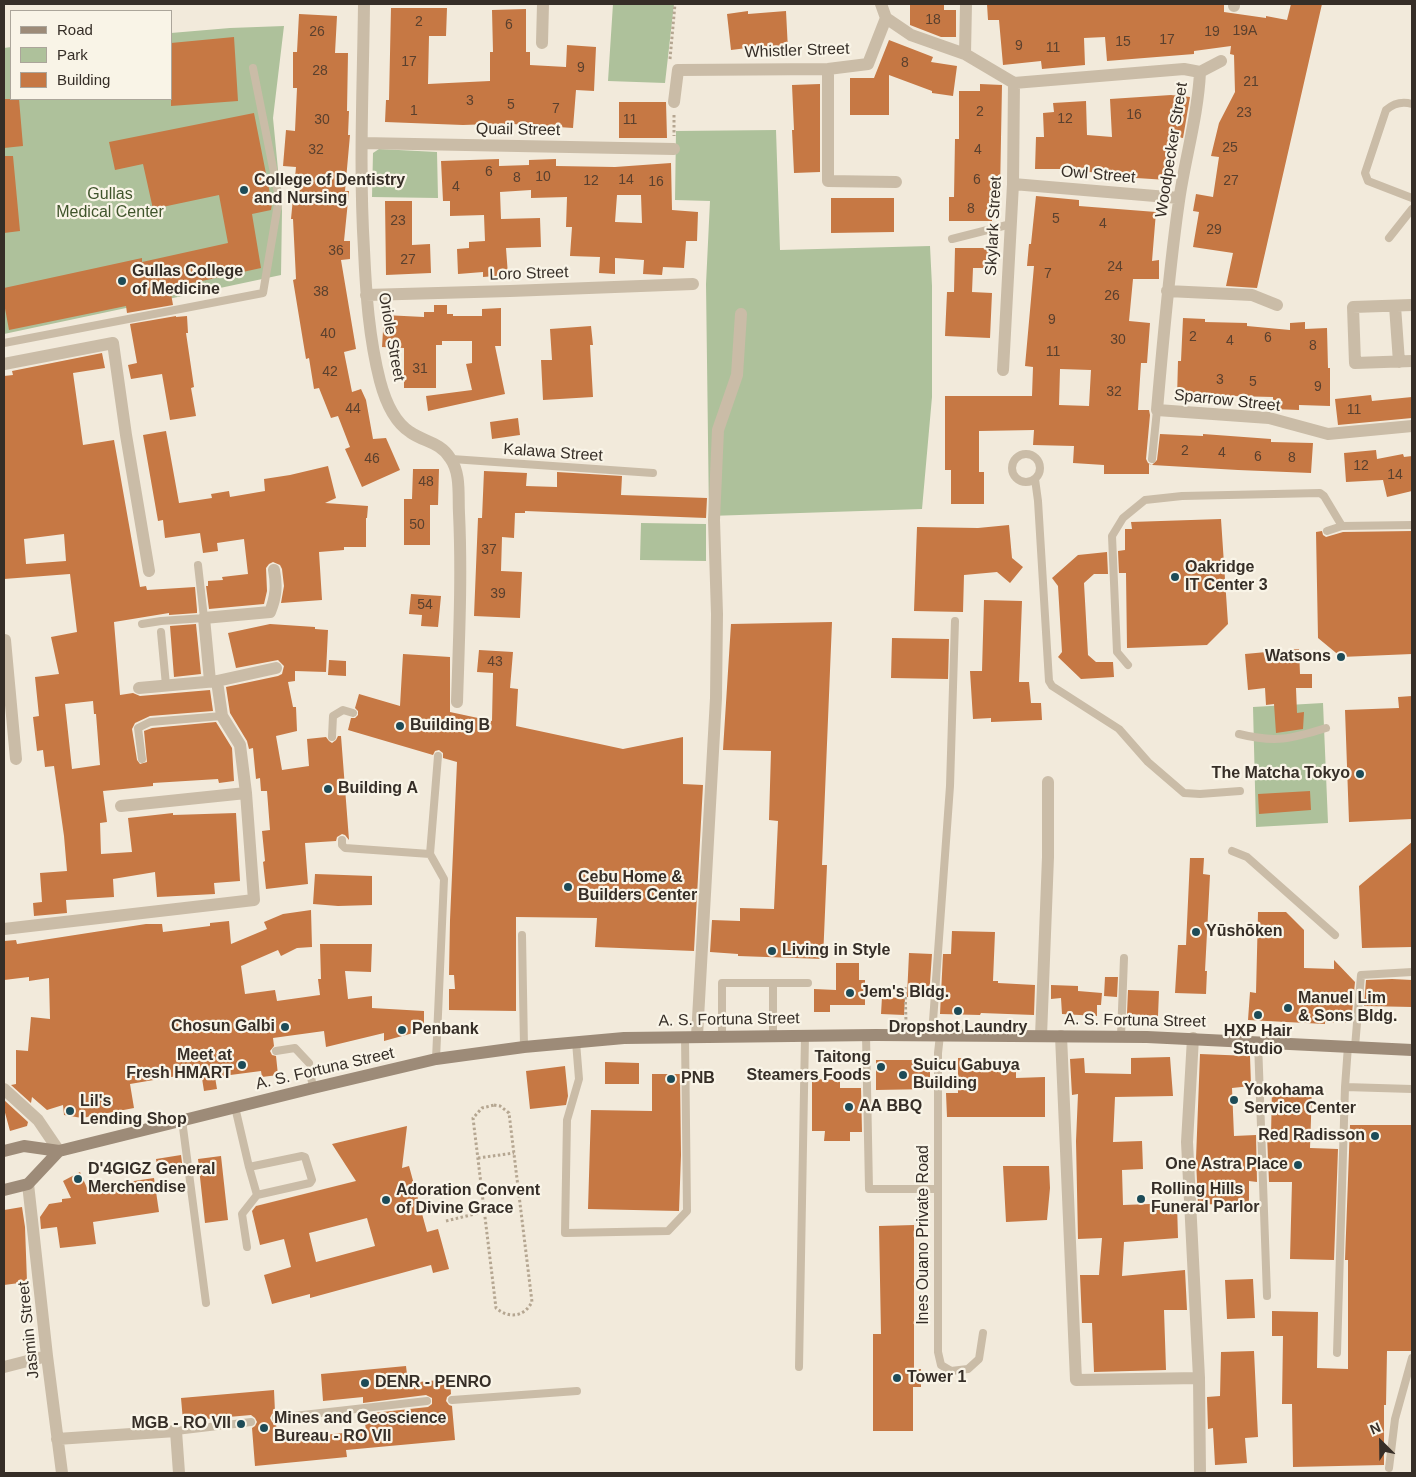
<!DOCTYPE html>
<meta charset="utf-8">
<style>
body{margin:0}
#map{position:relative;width:1416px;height:1477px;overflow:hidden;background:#f2eadb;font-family:Helvetica,sans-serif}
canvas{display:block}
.frame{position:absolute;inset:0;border:5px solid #362e27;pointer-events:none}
.legend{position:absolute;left:10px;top:10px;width:162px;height:90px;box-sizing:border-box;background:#f9f4e7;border:1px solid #aba59a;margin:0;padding:6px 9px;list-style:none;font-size:15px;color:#362e27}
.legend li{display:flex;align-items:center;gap:10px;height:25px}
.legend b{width:25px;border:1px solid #aba59a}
.north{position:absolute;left:1356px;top:1417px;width:50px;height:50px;-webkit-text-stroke:4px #f9f4e7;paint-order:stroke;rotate:337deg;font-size:14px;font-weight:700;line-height:20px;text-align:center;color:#362e27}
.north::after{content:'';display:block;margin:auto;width:18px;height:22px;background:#362e27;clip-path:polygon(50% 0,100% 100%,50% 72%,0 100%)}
</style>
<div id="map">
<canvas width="1416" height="1477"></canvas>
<div class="frame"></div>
<ul class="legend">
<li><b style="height:6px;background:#9d8b78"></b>Road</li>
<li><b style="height:14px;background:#aec19b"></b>Park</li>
<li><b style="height:14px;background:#c67844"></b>Building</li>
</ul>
<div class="north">N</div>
</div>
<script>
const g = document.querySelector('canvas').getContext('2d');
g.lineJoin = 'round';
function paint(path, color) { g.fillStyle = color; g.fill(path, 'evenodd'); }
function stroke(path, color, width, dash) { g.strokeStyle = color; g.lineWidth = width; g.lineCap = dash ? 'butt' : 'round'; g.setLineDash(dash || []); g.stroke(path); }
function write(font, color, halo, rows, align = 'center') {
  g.font = font + ' Helvetica,sans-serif'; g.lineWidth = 4.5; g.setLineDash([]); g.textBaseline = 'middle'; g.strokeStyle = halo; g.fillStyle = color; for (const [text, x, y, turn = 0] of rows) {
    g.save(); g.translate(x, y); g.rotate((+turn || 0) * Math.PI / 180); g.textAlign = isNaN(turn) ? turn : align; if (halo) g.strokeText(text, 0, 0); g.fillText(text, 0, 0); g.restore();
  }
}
paint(new Path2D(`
 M613,4H674L665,83L608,81Z
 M284,26L273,118L282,211L281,275L4,334V48L11,47V99H171V33L230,28Z
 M776,130L780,250L930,246L932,286V397L922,509L709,516L706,284L710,201L675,200L676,131Z
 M379,149L437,152L438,198L372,197L373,153Z
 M641,523L706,524V561L640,560Z
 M1323,703L1328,823L1256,827L1253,707Z`), '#aec19b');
paint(new Path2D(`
 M910,4H944V10H956V37H941L910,25Z
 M987,4H1224V12L1266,18V16L1287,20L1291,4H1322L1257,288L1226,286L1233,253L1193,247L1199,212L1193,211L1196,194L1213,197L1219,157L1211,156L1219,123L1235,92L1234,55L1230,54L1231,46L1194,51V54L1107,61L1105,37L1084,38L1085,65L1042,69L1041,61L1003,65L999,20H988Z
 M391,8H447L446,36H429L428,84L490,81V52H493L492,10L526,9V52H530V65L566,67L567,45L596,47L594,91L576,90L573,128L513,124V129H492V124L463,125L385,122L386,100H389Z
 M748,11V14L786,11L788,50L755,53V47L731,50L727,14Z
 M299,14L337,16L335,53H348L347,111H349L348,135H350L345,191H349L344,241H350V259L341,260L356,349L344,352L352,392L361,389L366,400L373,439L386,438L400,470L362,487L345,449L350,447L338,416L331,418L319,388L314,389L309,358L306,359L293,280L296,279L293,219H291L296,167L283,166L286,130L295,131L297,88H293V52H297Z
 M234,37L238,101L171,106V43Z
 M889,40L933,57L931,62L957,66L953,96L932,93V91L889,75V115H850V78H874Z
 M820,84V172L794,173L792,130H794L792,85Z
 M980,84L1002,85L1000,192H992V221H949V197H954L955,139H959V91H980Z
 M1171,95L1190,97L1183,138L1170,136L1167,180L1121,177V175L1079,171V169H1035L1036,137H1044L1043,113L1054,112L1053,103L1086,101L1087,135L1112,137L1110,99Z
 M4,99H19L23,146L4,148Z
 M619,102H666L667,138H619Z
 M254,113L272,204L271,210L252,214L261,268L170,288L173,305L127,313L126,306L9,330L4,303V288L142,258V262L228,243L219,195L153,209L143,164L115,170L109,142Z
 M4,156H13L20,231L4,233Z
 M499,159V166L529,165V160L556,159V166L615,167L671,163L672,210L698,212L697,241H686L684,268L663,267L662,275L643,274L644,260L615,258V274L599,273L600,257L570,256L572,227H566L567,197L531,198V190L500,192L501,219L540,218L541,247L506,248L508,275L483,277V272L458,274L457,249L469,248V242L485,241L484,215L450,216V201H443L441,161ZM617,195H641L642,223L615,222Z
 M1036,196L1079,200V206L1156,212L1152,261L1159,260V279H1133L1129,321L1150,323L1147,363H1141L1138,410H1149L1150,415L1146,459L1148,463L1152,465L1149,464V474H1104V465L1073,463L1074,446L1033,445L1034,430L979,431V472H984V504H951V470H945V396H1032L1033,367L1025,366L1034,266H1027L1029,244H1031ZM1060,369L1091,370L1089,406L1059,405Z
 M831,198H894V232L831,233Z
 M385,201H412V245L430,244L431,273L386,275Z
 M955,248H993V268H973L972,292L992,293L990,338L945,336L947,292H954Z
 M434,305H447V314H453V316H482V309L501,308V346H495L505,394L428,411L426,396L472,390L466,364L472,363V341H442V345H436V388H404V348L382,347L384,315L424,317V312H434Z
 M176,316V317L187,316L188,333H186L194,387L191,388L196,416L170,420L162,374L131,379L128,365L137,363L130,324Z
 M1183,318L1205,319V322L1247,323V326L1290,330V323L1305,322V329L1327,328L1328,368H1330V406L1299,405V410L1273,409V397L1232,396V398H1177L1178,361H1181Z
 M591,326L593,345H590L593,397L543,400L541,360H552L550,329Z
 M102,353L105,368L73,373L83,445L114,440L140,587L146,586L147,590L195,587L197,610V613L169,615V613L114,622L120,695L133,693L140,696L210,690L213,711L150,716L135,723L132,729L137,760L140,764L147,762L144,731L152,728L216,722L232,748L234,781L219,783L218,779L153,783V786L103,791L107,822L100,823L101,854L132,852L128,818L173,813V815L236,813L240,881L214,883L215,894L157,897L155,872L113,879L114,897L66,900L67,913L34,916L33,903L42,902L40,873L67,871L64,836L54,766L45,767L43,750L37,751L33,717L39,716L35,677L59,674L51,637L77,632L70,574L4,579V376L13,375L12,371ZM64,534L66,561L26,564L24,539ZM93,701L94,714H96L100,765L72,769L65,704Z
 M1371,395L1372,401L1412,397V418L1338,425L1335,399Z
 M518,418L520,435L492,439L490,422Z
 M166,431L179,503L212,498L211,494L229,491L230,497L265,491L264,479L290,475L328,466L336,498L325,503L368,506L367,518H366V547H344V550L319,552L322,600L281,603L284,586L282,569L280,565L273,562L269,564L266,568L267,591L264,604L209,609L206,586H208V581L223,580L222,577L248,574L244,539L217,543L218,551L203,553L200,533L165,538L163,520L158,521L143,435Z
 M1160,434L1203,436V434L1271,439V442L1313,443L1311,473L1238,470L1152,465L1157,460Z
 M1376,450L1377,459L1403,454L1404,457L1412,456V491L1387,497L1383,480L1346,482L1344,453Z
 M413,469H439L438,505H430V545H404V499H412Z
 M484,471L527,473L526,486L557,487V472L622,476L621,495L707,498L706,518L525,511V513H515L514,538L502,537L501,571L522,572L520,618L474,616L478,518H482Z
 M1221,519L1228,624L1207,645L1127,648L1126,573H1119L1118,551L1125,550V529H1132L1131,522Z
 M1009,525L1012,558L1023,567L1010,583L997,572L964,575L963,612L914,611L917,527L978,528Z
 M1322,531L1323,535L1326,537L1343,532L1412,531V654L1341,657L1318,638L1316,532Z
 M1107,552L1108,574H1094L1084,583L1088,655L1096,662H1113L1114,677L1081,679L1058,657L1062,652L1058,586L1052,578L1078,555Z
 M411,594L441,596L438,627L421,626L422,615L409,614Z
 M984,600L1022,601L1019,682H1029L1031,703H1041L1042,720L991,722V718L973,719L970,671H982Z
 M832,622L822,865H827L823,959L738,956V954L710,952L712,920L740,921V908L774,909L778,821L769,820L771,751L723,750L731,624Z
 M196,624L201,674L174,677L170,626Z
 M270,624L315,627V629L328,630L326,672L295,671V681L288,682L293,707H296L297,731L276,736L282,770L309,766L307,739L326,737L329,741L332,743L336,740L338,736H341L349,840L345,835L342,834L337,837L336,841L305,843L308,884L266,889L263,862L265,861L262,831L270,830L267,791H261L260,778L256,779L253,748L249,749L247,741L230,713L226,687L278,676L282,674L284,666L278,660L236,668L228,633Z
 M892,638L949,639L948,679L891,678Z
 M1299,649L1300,674H1312V688H1296L1297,713L1304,712L1303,729L1276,733L1274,704L1266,705L1265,688L1248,690L1245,654Z
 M479,650L513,652L510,688L518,689L516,726L623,749L683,737V784L703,785L694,951L595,947L597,918L516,917V1011L449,1010V989H455L454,975H449L450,920L457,762L443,758V753L439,750L435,751L433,755L348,730L351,718H355L358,715V711L355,708L359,694L400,706L403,654L450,657V712L492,721L493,673L477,672Z
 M329,660L346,661V676L328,675Z
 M1412,696V819L1349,822L1345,710L1399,708L1398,697Z
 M1310,791L1311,810L1259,814L1258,794Z
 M1412,842V947L1362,948L1359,886Z
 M1190,858H1204L1203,874L1210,875L1205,971H1207L1206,994L1175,993L1178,945H1186Z
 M315,874L372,876V905L338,906L313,904Z
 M311,910L312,947L297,948L281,956L278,950L241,966L245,994L275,990L277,1001L320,995L318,979H321L320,944H372L371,972L345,971L348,999L372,996V1008L424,1011V1030L384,1041V1033L326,1047L324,1031L273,1038L274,1046L270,1051L272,1055L276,1056L278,1075L262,1077L261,1071L215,1077L217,1089L204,1091L201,1072L130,1084L134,1108L82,1118L64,1115L63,1105L47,1110L32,1097L31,1103L11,1085L16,1084V1050L28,1051L31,1017L50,1019L49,978L29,981V977L4,980V941L16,940L17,944L146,924H162L163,932L210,926V923L229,921L231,944L267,929L264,922L283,914Z
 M1258,912H1286L1304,930V968L1334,969V960L1355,982L1351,1023L1325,1022V1024L1248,1020L1250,992L1256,993Z
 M952,931L995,932L993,981H998V983L1035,985L1034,1015L981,1013L980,1015L940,1014L943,954H951Z
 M909,953L932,954L929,998L907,997Z
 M836,963H859V980H865V1005H830V1012H814V989L836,990Z
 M1105,977H1118L1117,997L1104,996Z
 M1392,979L1412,980V1007L1364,1006L1366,980Z
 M1051,985L1078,986V991L1102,993L1101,1005H1097V1016L1062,1014L1061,998L1051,999Z
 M1128,990L1159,991L1158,1016L1127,1014Z
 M882,997L905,998L904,1015L881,1014Z
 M1200,1054L1250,1056L1251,1086L1232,1088L1234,1136L1256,1135L1257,1182L1249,1181V1205L1198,1204L1196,1159Z
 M1170,1057L1173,1096L1115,1097L1113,1142L1142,1141L1143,1169L1122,1170L1123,1205L1177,1203L1178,1238L1124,1242L1122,1276L1185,1270L1187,1310H1164L1166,1370L1094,1372L1092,1323H1082L1080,1275H1099L1102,1238L1078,1239L1076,1141L1078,1094L1072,1095L1070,1059L1084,1058L1085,1073L1131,1074V1058Z
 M958,1058H970V1070H1003V1068L1016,1069V1078L1045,1077V1117H947L946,1093H958Z
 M876,1060H930V1089L876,1090Z
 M605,1062L639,1063V1084H605Z
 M565,1066L568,1096L566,1105L530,1109L526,1071Z
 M652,1074H680L681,1155L679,1211L588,1209L591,1110L652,1111Z
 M812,1079L840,1080V1088H861L862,1132H850V1141H824L825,1131H812Z
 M1272,1088L1312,1089L1310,1148L1338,1149L1334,1260L1290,1259L1292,1182H1269L1267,1135H1271Z
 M4,1100L28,1122L27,1126L10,1131L4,1109Z
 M1350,1125H1412L1411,1351H1387L1386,1405H1384V1465L1293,1467L1292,1404H1282L1283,1336H1272V1311L1318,1312L1317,1368L1348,1369V1260H1345Z
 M407,1126L402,1168L409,1166L427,1232L438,1229L449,1269L433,1273L431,1265L310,1298V1294L272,1304L264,1275L291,1267L284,1239L260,1245L252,1211L256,1206L356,1181L332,1144ZM367,1218L375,1246L316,1262L309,1233Z
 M181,1155L183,1170L158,1174L156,1159Z
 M221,1156L228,1220L205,1223L198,1159Z
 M1003,1166H1049L1050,1188L1047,1220L1006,1222Z
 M80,1172L87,1188L154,1178L159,1212L93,1222L96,1244L60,1248L57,1227L41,1229L40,1217L49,1204L62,1202V1199L71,1198L63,1181Z
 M22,1207L25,1227L27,1282L4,1285V1210Z
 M914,1225V1369H921V1387H913V1431H873V1334H881L879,1226Z
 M1253,1279L1255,1318L1227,1319L1225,1280Z
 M1254,1351L1258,1437L1245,1438L1247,1463L1215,1465L1213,1428L1208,1429L1207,1397L1220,1396L1221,1352Z
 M406,1366L408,1383L450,1379L451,1394L447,1397L446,1401L449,1405L452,1406L455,1440L346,1450L347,1457L255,1466L252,1428L255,1426L257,1422L255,1418L251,1415L183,1421L181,1398L274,1390L275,1412L272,1414L270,1418L272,1422L276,1424L278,1439L366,1431L364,1414L428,1407L432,1404V1398L426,1395L363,1403V1397L323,1401L321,1374Z`), '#c67844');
stroke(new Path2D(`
 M670,59L675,4
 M674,115V136
 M905,987L906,1022
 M494,1105L500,1106L509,1113L532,1302C524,1317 509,1319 496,1308L473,1118L482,1108Z
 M478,1158L514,1153
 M446,1221L483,1212`), '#b5a691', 3, [2.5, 2.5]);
stroke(new Path2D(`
 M1412,104C1402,101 1394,103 1386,110L1365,173L1368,181L1412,198
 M1389,238L1412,209
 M952,239L1011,224
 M4,343L263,293L279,198L253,68
 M1012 468a14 14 0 1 1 28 0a14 14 0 1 1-28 0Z
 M452,459L653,473
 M1152,459L1157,410
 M1035,479L1038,501L1049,681L1052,686L1119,729L1148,762L1184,793L1200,794L1240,791
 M1327,531L1342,526L1412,525
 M142,624L161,621L204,618L198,565
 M161,632L166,685
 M1128,665L1117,652L1112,536L1123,518L1145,500L1182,496L1320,493L1324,496L1342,526
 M1239,734C1275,743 1291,739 1326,728
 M332,737L333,716L343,710L353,713
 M142,759L138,728L150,722L222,716
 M342,840V845L345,848L430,854
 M1232,851L1247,857L1335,935
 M522,935L524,1047
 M866,1035L869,1189H938
 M932,1035L950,786L955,621
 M940,1035L938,1053V1352L941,1365L951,1371L968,1369L979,1359L983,1333
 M722,1036V983H808
 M773,1036V983
 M1121,1036L1124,958
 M576,1042L579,1079L567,1120L565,1233L668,1231L687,1211L685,1036
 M1258,1042L1267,1296
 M1348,1046L1345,1087L1412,1089
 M1355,1047L1361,975L1412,972
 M276,1051L295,1048L309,1063
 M436,1059L444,879L430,854L438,756
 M310,1071L313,1088
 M235,1107L249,1167L302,1156L305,1157L312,1180L310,1183L257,1195
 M182,1120L206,1303
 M247,1247L242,1214L257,1195L249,1167
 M1337,1353L1345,1087
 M799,1367L805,1036
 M452,1400L577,1391
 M276,1418L427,1401
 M176,1431L251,1422
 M1389,1468L1395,1419L1412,1358`), '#cabca7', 8);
stroke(new Path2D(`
 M364,4C363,86 359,168 364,250C366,294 369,338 380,381C385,400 393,421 410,432C424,442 440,442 450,458C461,473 458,495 459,513C462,576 459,639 457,702
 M881,4L886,18L911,35L965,54L1014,83L1184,69L1200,72
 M1234,4V6
 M542,43L543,4
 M965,54L966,4
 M828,69V181L896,182
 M1200,72C1198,116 1185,158 1179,201C1169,270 1163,340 1157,410L1269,418L1328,434L1412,426
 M1200,72L1221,61
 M674,102L678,70L828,69L868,64L886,18
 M362,143L674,149
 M1013,184L1179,198
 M1167,291L1252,295L1277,305
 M366,295L510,291L693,284
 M1412,305L1353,307L1355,363L1412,361
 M1395,306L1399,362
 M4,364L113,343L126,435L149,571
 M1003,370L1013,184L1014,83
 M4,640H5L16,759
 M210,681L204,618L270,612C276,597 277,586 274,570
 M139,688L217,681L276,668
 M121,806L246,793
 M4,929L254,900L246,793L240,745L222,716L217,681
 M697,1036L716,698L717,614L714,520L718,430L737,375L741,314
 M1041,1036L1048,857V782
 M1061,1036L1076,1380L1199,1378
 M1193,1038L1187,1142L1199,1378L1200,1473
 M4,1089L38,1120L59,1151
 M28,1184L47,1356L62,1473
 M4,1367L47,1356
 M57,1439L176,1431L179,1473`), '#cabca7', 12);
stroke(new Path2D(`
 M4,1151L24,1146L59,1151L313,1088L436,1059L524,1047L624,1038L876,1035L1147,1037L1412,1050
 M4,1190L28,1184L59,1151`), '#9d8b78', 12);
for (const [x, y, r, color] of [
 [244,190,5,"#1d4b57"],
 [122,281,5,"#1d4b57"],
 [1175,577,5,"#1d4b57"],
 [1341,657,5,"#1d4b57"],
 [400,726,5,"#1d4b57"],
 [1360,774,5,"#1d4b57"],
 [328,789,5,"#1d4b57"],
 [568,887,5,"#1d4b57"],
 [1196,932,5,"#1d4b57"],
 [772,951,5,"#1d4b57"],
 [850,993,5,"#1d4b57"],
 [1288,1008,5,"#1d4b57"],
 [958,1011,5,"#1d4b57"],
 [1258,1015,5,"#1d4b57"],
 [285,1027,5,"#1d4b57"],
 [402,1030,5,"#1d4b57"],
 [242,1065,5,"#1d4b57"],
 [881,1067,5,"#1d4b57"],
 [903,1075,5,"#1d4b57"],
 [671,1079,5,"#1d4b57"],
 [1234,1100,5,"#1d4b57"],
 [849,1107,5,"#1d4b57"],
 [70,1111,5,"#1d4b57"],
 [1375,1136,5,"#1d4b57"],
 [1298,1165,5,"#1d4b57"],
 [78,1179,5,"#1d4b57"],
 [1141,1199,5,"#1d4b57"],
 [386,1200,5,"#1d4b57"],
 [897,1378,5,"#1d4b57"],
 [365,1383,5,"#1d4b57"],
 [241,1424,5,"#1d4b57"],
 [264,1428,5,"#1d4b57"]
]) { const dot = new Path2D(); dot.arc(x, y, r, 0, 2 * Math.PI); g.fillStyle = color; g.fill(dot); stroke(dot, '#f9f4e7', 2); }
write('14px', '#5a402e', null, [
 ["18",933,20],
 ["2",419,22],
 ["6",509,25],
 ["19A",1245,31],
 ["26",317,32],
 ["19",1212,32],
 ["17",1167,40],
 ["15",1123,42],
 ["9",1019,46],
 ["11",1053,48],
 ["17",409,62],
 ["8",905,63],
 ["9",581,68],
 ["28",320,71],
 ["21",1251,82],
 ["3",470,101],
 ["5",511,105],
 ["7",556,109],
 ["1",414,111],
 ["2",980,112],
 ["23",1244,113],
 ["16",1134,115],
 ["12",1065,119],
 ["30",322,120],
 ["11",630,120],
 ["25",1230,148],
 ["32",316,150],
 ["4",978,150],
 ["6",489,172],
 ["10",543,177],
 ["8",517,178],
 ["14",626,180],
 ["6",977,180],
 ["12",591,181],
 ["27",1231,181],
 ["16",656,182],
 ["4",456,187],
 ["8",971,209],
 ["5",1056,219],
 ["23",398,221],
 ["4",1103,224],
 ["29",1214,230],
 ["36",336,251],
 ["27",408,260],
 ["24",1115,267],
 ["7",1048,274],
 ["38",321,292],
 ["26",1112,296],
 ["9",1052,320],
 ["40",328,334],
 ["2",1193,337],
 ["6",1268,338],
 ["30",1118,340],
 ["4",1230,341],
 ["8",1313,346],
 ["11",1053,352],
 ["31",420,369],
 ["42",330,372],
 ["3",1220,380],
 ["5",1253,382],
 ["9",1318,387],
 ["32",1114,392],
 ["44",353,409],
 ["11",1354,410],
 ["2",1185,451],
 ["4",1222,453],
 ["6",1258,457],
 ["8",1292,458],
 ["46",372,459],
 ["12",1361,466],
 ["14",1395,475],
 ["48",426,482],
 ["50",417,525],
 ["37",489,550],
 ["39",498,594],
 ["54",425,605],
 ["43",495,662]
]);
write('16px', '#362e27', '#f9f4e7', [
 ["Whistler Street",797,51,-2],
 ["Quail Street",518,130,1],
 ["Woodpecker Street",1172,150,-81],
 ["Owl Street",1098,175,5],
 ["Skylark Street",994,226,-87],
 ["Loro Street",529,274,-2],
 ["Oriole Street",391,337,80],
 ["Sparrow Street",1227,401,6],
 ["Kalawa Street",553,453,4],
 ["A. S. Fortuna Street",729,1020,-1],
 ["A. S. Fortuna Street",1135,1021,1],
 ["A. S. Fortuna Street",325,1069,-13],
 ["Ines Ouano Private Road",924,1235,-90],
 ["Jasmin Street",29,1330,-96]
]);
write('bold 16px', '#362e27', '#f9f4e7', [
 ["College of Dentistry",254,181],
 ["and Nursing",254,199],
 ["Gullas College",132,272],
 ["of Medicine",132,290],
 ["Oakridge",1185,568],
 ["IT Center 3",1185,586],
 ["Watsons",1331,657,"right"],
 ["Building B",410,726],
 ["The Matcha Tokyo",1350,774,"right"],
 ["Building A",338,789],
 ["Cebu Home &",578,878],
 ["Builders Center",578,896],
 ["Yūshōken",1206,932],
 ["Living in Style",782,951],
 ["Jem's Bldg.",860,993],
 ["Manuel Lim",1298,999],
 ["& Sons Bldg.",1298,1017],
 ["Chosun Galbi",275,1027,"right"],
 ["Dropshot Laundry",958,1028,"center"],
 ["Penbank",412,1030],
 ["HXP Hair",1258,1032,"center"],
 ["Studio",1258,1050,"center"],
 ["Meet at",232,1056,"right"],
 ["Fresh HMART",232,1074,"right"],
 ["Taitong",871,1058,"right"],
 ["Steamers Foods",871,1076,"right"],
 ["Suicu Gabuya",913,1066],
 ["Building",913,1084],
 ["PNB",681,1079],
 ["Yokohama",1244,1091],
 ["Service Center",1244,1109],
 ["Lil's",80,1102],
 ["Lending Shop",80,1120],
 ["AA BBQ",859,1107],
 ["Red Radisson",1365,1136,"right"],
 ["One Astra Place",1288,1165,"right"],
 ["D'4GIGZ General",88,1170],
 ["Merchendise",88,1188],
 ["Rolling Hills",1151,1190],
 ["Funeral Parlor",1151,1208],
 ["Adoration Convent",396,1191],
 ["of Divine Grace",396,1209],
 ["Tower 1",907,1378],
 ["DENR - PENRO",375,1383],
 ["Mines and Geoscience",274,1419],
 ["Bureau - RO VII",274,1437],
 ["MGB - RO VII",231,1424,"right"]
], 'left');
write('16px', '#3f542b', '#f9f4e7', [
 ["Gullas",110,195],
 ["Medical Center",110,213]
]);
</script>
